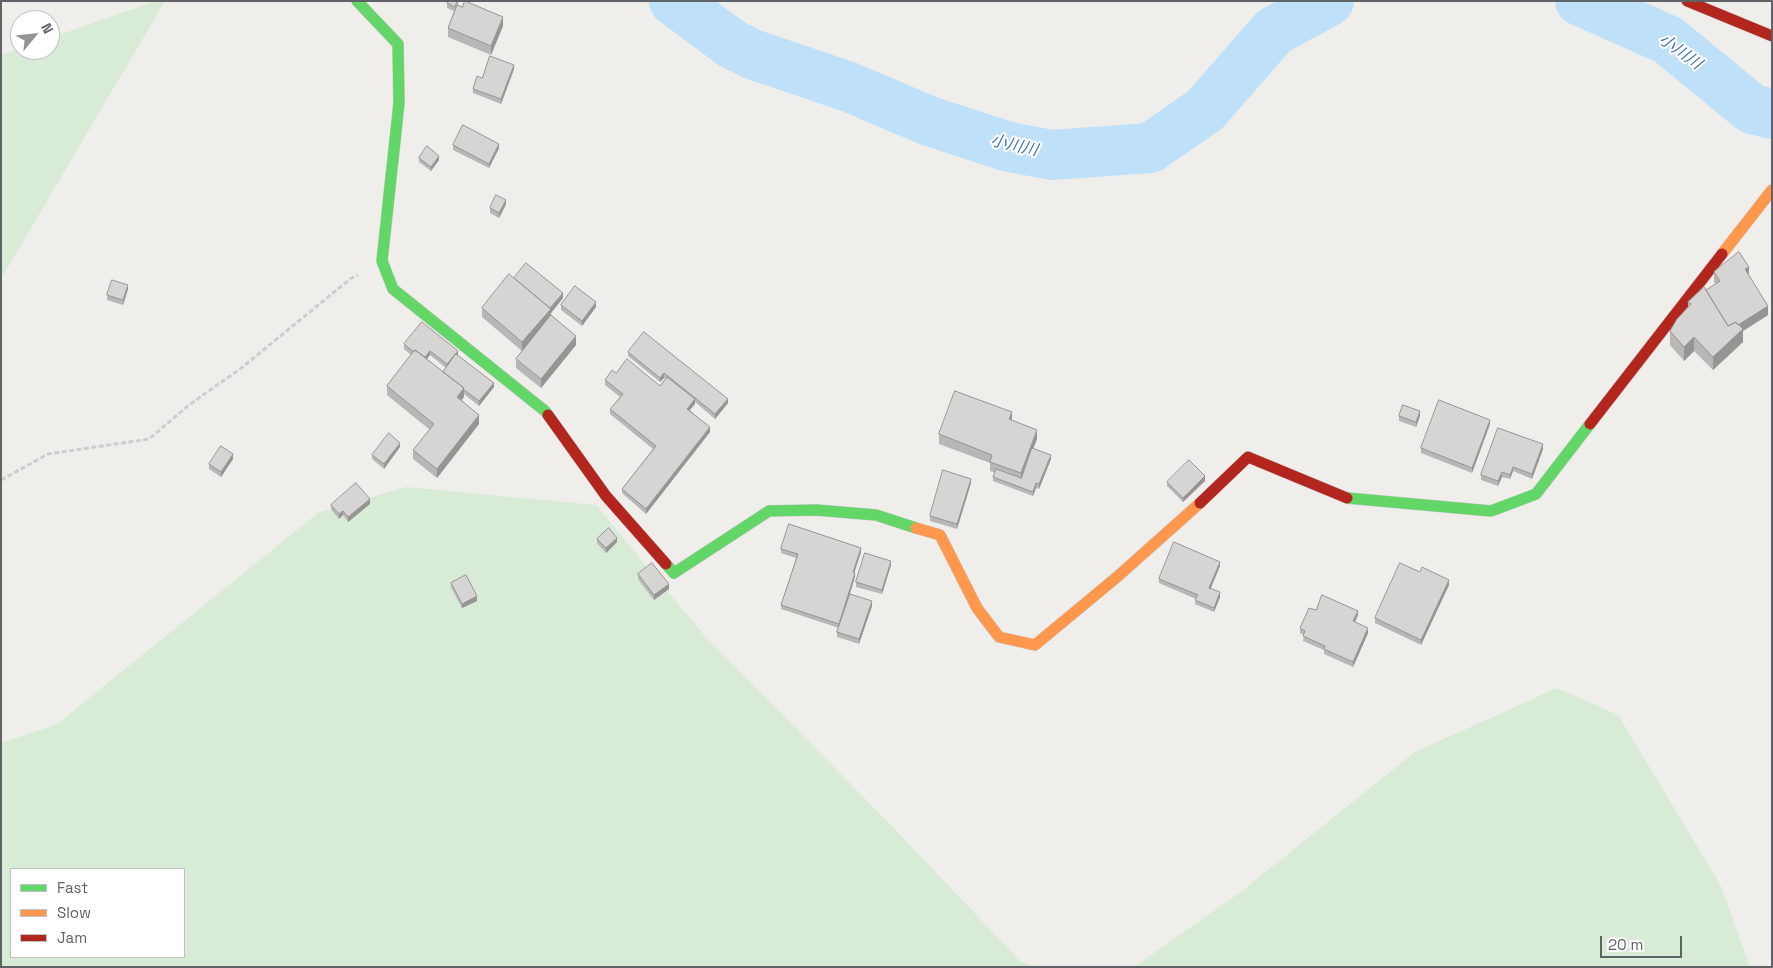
<!DOCTYPE html>
<meta charset="utf-8">
<style>
body{margin:0}
#map{position:relative;width:1773px;height:968px;overflow:hidden;background:#efeeea;font-family:"Space Grotesk",sans-serif}
canvas{display:block}
.frame{position:absolute;inset:0;border:2px solid #5f6368;pointer-events:none}
.legend{position:absolute;left:10px;top:868px;width:175px;height:90px;box-sizing:border-box;background:#fff;border:1px solid #bfc1c3;margin:0;padding:6px 9px;list-style:none;font-size:15px;color:#5f6368}
.legend li{display:flex;align-items:center;gap:10px;height:25px}
.legend b{width:25px;border:1px solid #bfc1c3}
.north{position:absolute;left:10px;top:10px;width:50px;height:50px;box-sizing:border-box;background:#fff;border:1px solid #bfc1c3;border-radius:50%;rotate:62deg;font-size:14px;font-weight:700;line-height:20px;text-align:center;color:#5f6368}
.north::after{content:'';display:block;margin:auto;width:18px;height:22px;background:#919496;clip-path:polygon(50% 0,100% 100%,50% 72%,0 100%)}
.scale{position:absolute;left:1600px;top:936px;width:82px;height:22px;box-sizing:border-box;border:2px solid #5f6368;border-top:0;padding-left:6px;font-size:15px;line-height:18px;white-space:nowrap;color:#5f6368;-webkit-text-stroke:4px #fff;paint-order:stroke}
</style>
<div id="map">
<canvas width="1773" height="968"></canvas>
<div class="frame"></div>
<ul class="legend">
<li><b style="height:6px;background:#63d668"></b>Fast</li>
<li><b style="height:6px;background:#ff974d"></b>Slow</li>
<li><b style="height:6px;background:#b3261e"></b>Jam</li>
</ul>
<div class="north">N</div>
<div class="scale">20 m</div>
</div>
<script>
const g = document.querySelector('canvas').getContext('2d');
g.lineJoin = 'round';
function paint(path, color) { g.fillStyle = color; g.fill(path, 'evenodd'); }
function stroke(path, color, width, dash) { g.strokeStyle = color; g.lineWidth = width; g.lineCap = dash ? 'butt' : 'round'; g.setLineDash(dash || []); g.stroke(path); }
function write(font, color, halo, rows, align = 'center') {
  g.font = font + ' "Space Grotesk","Noto Sans JP",sans-serif'; g.lineWidth = 4; g.setLineDash([]); g.textBaseline = 'middle'; g.strokeStyle = halo; g.fillStyle = color; for (const [text, x, y, turn = 0] of rows) {
    g.save(); g.translate(x, y); g.rotate((+turn || 0) * Math.PI / 180); g.textAlign = isNaN(turn) ? turn : align; if (halo) g.strokeText(text, 0, 0); g.fillText(text, 0, 0); g.restore();
  }
}
paint(new Path2D(`
 M156,1H165L1,279V55L20,49L50,50V38Z
 M406,487L596,505L703,634L887,821L1021,962L1038,967H1V743L57,724L318,513ZM11,869H184V957H11Z
 M1557,688L1618,715L1720,884L1750,967H1134L1242,891L1415,752Z`), '#d8ebd6');
stroke(new Path2D(`
 M674,1L732,44L752,54L849,87L929,121L1009,147L1052,155L1150,148L1205,110L1274,31L1329,1
 M1580,1L1668,40L1752,109L1772,114`), '#bfe0f9', 50);
const fast = new Path2D(`
 M357,1L398,44L399,103L382,261L393,289L545,411L548,415
 M1347,498L1491,511L1536,494L1590,424
 M666,564L674,573L769,511L816,510L876,515L916,528`);
const slow = new Path2D(`
 M1722,254L1772,190
 M916,528L940,535L977,608L999,637L1035,645L1117,577L1200,503`);
const jam = new Path2D(`
 M1687,1L1772,36
 M548,415L606,496L666,564
 M1590,424L1722,254
 M1200,503L1248,457L1347,498`);
stroke(fast, '#cacacb', 12);
stroke(slow, '#cacacb', 12);
stroke(jam, '#cacacb', 12);
stroke(new Path2D(`
 M1,480L48,454L149,439L189,405L240,369L350,279L358,275`), '#cacfcc', 3, [5, 2.5]);
stroke(fast, '#63d668', 11);
stroke(slow, '#ff974d', 11);
stroke(jam, '#b3261e', 11);
paint(new Path2D(`
 M459,1L458,5L503,26L491,55L448,37V28L454,11L447,8V3Z
 M514,69L501,104L473,93V89L482,78Z
 M453,145L499,148L489,168L453,150Z
 M419,158L439,160L431,171L419,162Z
 M506,204L499,218L490,213V208Z
 M1714,272L1749,275L1768,315L1743,331V342L1713,370L1694,351L1684,361L1670,345V331L1688,307V302L1716,284L1714,282Z
 M128,289L123,305L107,300V295Z
 M563,298L551,313V316L576,345L541,388L516,368V359L522,351L482,317V308Z
 M561,305L596,307L582,326L561,310Z
 M404,344L458,356L494,387L479,406L464,394V397L462,400L479,424L437,478L413,459V450L430,430L387,395V386L411,355L404,349ZM430,355L446,368L443,372L427,359Z
 M628,352L728,403L715,419L695,402V404L690,410L710,432L646,514L622,493V489L653,449L610,414V409L620,397L605,385V380L616,373L660,386L666,379L664,378L660,382L628,356Z
 M1399,416H1420L1416,427L1399,421Z
 M1012,420L1037,439L1033,448L1051,459L1039,489L1036,488L1033,496L993,481V477L995,473L990,471V463L939,444V434Z
 M1490,424L1472,473L1421,453V448Z
 M400,447L384,469L372,459V455Z
 M1543,449L1532,479L1513,471L1510,479L1502,477L1498,486L1481,480V475Z
 M233,459L221,477L209,469V464Z
 M1205,481L1183,502L1167,486V482Z
 M971,483L957,529L930,521V516Z
 M370,504L348,522L343,515L339,519L331,509V505Z
 M597,539L617,542L606,553L597,543Z
 M781,549L861,552L854,572L855,577L850,594L872,606L859,644L837,637V632L839,628L781,609V605L796,558L781,553Z
 M891,565L882,594L856,587V582Z
 M1220,566L1211,588L1220,597L1214,612L1195,604L1196,599L1159,583V579Z
 M638,574L669,589L654,600L638,579Z
 M451,583L477,601L462,608L451,587Z
 M1449,585L1421,645L1375,623V618Z
 M1316,610L1358,615L1355,622L1368,633L1353,667L1324,654V650L1303,641L1304,635L1300,633V628Z`), '#b8b7b5');
paint(new Path2D(`
 M503,17V26L491,55V46Z
 M514,65V69L501,104V99Z
 M499,144V148L489,168V164Z
 M439,156V160L431,171V167Z
 M506,200V204L499,218V213Z
 M1749,267V276L1745,269Z
 M128,285V289L123,305V300Z
 M563,293V298L551,313V318L522,351V342Z
 M596,302V307L582,326V321Z
 M1768,306V315L1743,331V342L1713,370V357L1728,331Z
 M576,336V345L541,388V379Z
 M1694,337V351L1684,361V347Z
 M430,351V355L423,364V360Z
 M458,351V355L447,369V364Z
 M664,373V378L660,382V378Z
 M494,383V387L479,406V401Z
 M464,388V397L457,406V397Z
 M695,399V404L687,413V409Z
 M728,399V403L715,419V414Z
 M1420,411V416L1416,427V422Z
 M1012,412V421L1009,419Z
 M479,415V424L437,478V469Z
 M1490,420V424L1472,473V468Z
 M710,427V432L646,514V509Z
 M1037,430V439L1021,482V473Z
 M400,443V447L384,469V464Z
 M1543,444V449L1532,479V474Z
 M233,454V459L221,477V472Z
 M1051,455V459L1039,489V484Z
 M1513,467V471L1510,479V475Z
 M1502,472V477L1498,486V481Z
 M1205,476V481L1183,502V498Z
 M971,479V483L957,529V524Z
 M1036,483V488L1033,496V492Z
 M370,499V504L348,522V517Z
 M343,511V515L339,519V514Z
 M617,538V542L606,553V548Z
 M861,548V552L853,577V572Z
 M891,561V565L882,594V590Z
 M1220,562V566L1209,592V588Z
 M855,573V577L839,628V624Z
 M1449,580V585L1421,645V640Z
 M669,584V589L654,600V595Z
 M1220,592V597L1214,612V608Z
 M477,596V601L462,608V604Z
 M872,601V606L859,644V639Z
 M1358,611V615L1353,626V621Z
 M1368,628V633L1353,667V662Z`), '#969594');
const building = new Path2D(`
 M448,1H457L455,7L447,3Z
 M465,1L503,17L491,46L448,28L457,5L462,7Z
 M490,56L514,65L501,99L473,89L477,76L482,78Z
 M463,125L499,144L489,164L453,145Z
 M427,146L439,156L431,167L419,158Z
 M496,195L506,200L499,213L490,208Z
 M1739,252L1749,267L1745,269L1768,306L1738,325L1736,322L1728,326L1706,290L1720,281L1714,272Z
 M526,263L563,293L550,308L514,278Z
 M509,274L551,309L522,342L482,308Z
 M112,280L128,285L123,300L107,295Z
 M575,286L596,302L582,321L561,305Z
 M1704,287L1728,326L1736,322L1743,329L1713,357L1694,337L1684,347L1670,331L1677,319L1691,304L1688,302Z
 M551,315L576,336L541,379L516,359Z
 M422,322L458,351L447,364L430,351L425,357L415,350L414,352L404,344Z
 M644,332L728,399L715,414L664,373L660,378L628,352Z
 M415,350L464,388L457,397L479,415L437,469L413,450L434,424L387,386Z
 M456,354L494,383L479,401L463,389L464,388L443,372Z
 M627,359L660,386L667,377L695,399L687,409L710,427L646,509L622,489L656,446L610,409L623,394L605,380L612,370L616,373Z
 M955,391L1012,412L1009,419L1037,430L1021,473L990,462L992,455L939,434Z
 M1439,400L1490,420L1472,468L1421,448Z
 M1403,405L1420,411L1416,422L1399,416Z
 M1498,428L1543,444L1532,474L1513,467L1510,475L1502,472L1498,481L1481,475Z
 M389,433L400,443L384,464L372,455Z
 M221,446L233,454L221,472L209,464Z
 M1032,448L1051,455L1039,484L1036,483L1033,492L993,477L996,469L1021,478Z
 M1189,460L1205,476L1183,498L1167,482Z
 M943,470L971,479L957,524L930,516Z
 M356,483L370,499L348,517L343,511L339,514L331,505Z
 M789,524L861,548L853,572L855,573L839,624L781,605L798,554L781,549Z
 M609,528L617,538L606,548L597,539Z
 M1174,542L1220,562L1209,588L1220,592L1214,608L1195,600L1198,595L1159,579Z
 M865,553L891,561L882,590L856,582Z
 M652,563L669,584L654,595L638,574Z
 M1400,563L1420,572L1422,567L1449,580L1421,640L1375,618Z
 M466,575L477,596L462,604L451,583Z
 M850,594L872,601L859,639L837,632Z
 M1322,595L1358,611L1353,621L1368,628L1353,662L1324,649L1325,646L1303,636L1305,631L1300,628L1309,608L1316,610Z`);
paint(building, '#d6d5d3');
stroke(building, '#969594', 1);
write('italic 16px', '#4174aa', '#fff', [
 ["小川川",1680,52,36],
 ["小川川",1014,146,13]
]);
</script>
